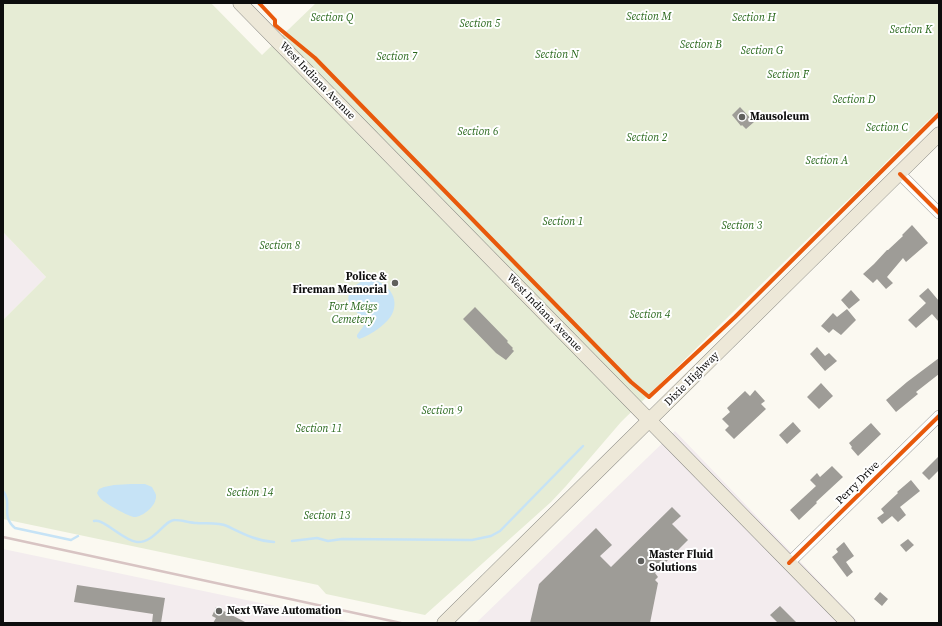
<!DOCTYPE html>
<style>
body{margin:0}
#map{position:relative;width:942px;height:626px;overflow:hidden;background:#fbf9f1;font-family:"Source Serif 4",serif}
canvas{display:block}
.frame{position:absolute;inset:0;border:4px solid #0d0d0d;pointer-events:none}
</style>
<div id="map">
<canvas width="942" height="626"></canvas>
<div class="frame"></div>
</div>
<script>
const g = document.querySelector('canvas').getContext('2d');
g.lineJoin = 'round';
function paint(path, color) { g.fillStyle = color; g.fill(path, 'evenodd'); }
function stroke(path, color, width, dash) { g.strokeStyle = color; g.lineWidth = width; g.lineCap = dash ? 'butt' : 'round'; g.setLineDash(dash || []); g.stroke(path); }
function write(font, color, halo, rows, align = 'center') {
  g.font = font + ' "Source Serif 4",serif'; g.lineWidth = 4; g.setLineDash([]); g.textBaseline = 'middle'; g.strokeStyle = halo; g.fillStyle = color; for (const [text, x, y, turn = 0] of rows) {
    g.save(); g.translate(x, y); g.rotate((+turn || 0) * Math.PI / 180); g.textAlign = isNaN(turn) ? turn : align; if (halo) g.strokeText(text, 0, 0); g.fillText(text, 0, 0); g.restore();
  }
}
paint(new Path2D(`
 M3,232L46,277L3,320Z
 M675,431L859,623H476Z
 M3,549L356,623H3Z`), '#f3ecee');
paint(new Path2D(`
 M3,3H211L262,55L316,3H939V110L887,161L876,173L829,218L621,422L566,486L551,502L425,615L326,594L318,585L3,519V320L46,277L3,232Z`), '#e6ecd5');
paint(new Path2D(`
 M366,280C383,278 400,295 393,312C389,323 370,336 359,339L357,337V335L365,324V320C361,315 355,312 351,306C343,294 355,283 366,280Z
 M131,484H145L152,487C153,489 155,492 156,495C157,505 145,515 136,517C130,518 105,503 101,499C99,497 98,495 97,493L99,489L104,487L114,485Z`), '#c6e3f6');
stroke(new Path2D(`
 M3,491C13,503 0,516 15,528L71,540L78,536
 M94,521C104,518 123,541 137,542C155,543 165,519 175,520C182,520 190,523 197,523C206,524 218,522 227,526C242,533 256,541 274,542
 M292,541L317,538L328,541L342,539L472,540L491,536L500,531L583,446`), '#c6e3f6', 2.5);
paint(new Path2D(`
 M740,107L754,122L746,129L742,125L741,126L732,115Z
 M912,225L928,243L906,262L903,258L887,277L893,283L886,289L877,279L873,283L863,274L874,264L887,250H888L903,236L902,235Z
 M928,288L939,301V322L932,314L916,328L908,320L926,303L919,296Z
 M851,290L860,300L849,309L841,300Z
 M475,307L508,341L507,342L513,348L512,349L514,351L506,360L496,353L463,319Z
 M847,309L856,320L841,335L833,329L829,333L821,326L833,313L837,317Z
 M817,347L825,356L829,353L837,361L825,371L810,354Z
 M939,358V374L916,392L918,394L896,412L886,400L907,382Z
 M821,383L833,396L819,409L807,397Z
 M755,390L765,401L761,404L766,409L734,439L725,430L729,426L722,419L730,412L727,408L745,391L750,396Z
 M793,422L801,431L787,444L779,435Z
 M871,423L881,434L858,456L851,448L852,447L849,443Z
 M939,456V470L929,480L922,473Z
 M832,466L843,477L816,502L817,503L799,520L790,510L816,486L810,480L817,473L820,477Z
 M911,480L920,491L900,507L906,515L898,522L892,516L882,524L877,518L884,513L881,509L898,493L897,492Z
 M672,507L681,516L672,524L688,540L655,573L658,577L655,580L658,583L650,623H530L539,584L596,528L612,545L600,556L611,567Z
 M908,539L914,545L906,552L900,545Z
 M844,542L854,556L846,562L853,572L847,577L832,557L838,552L836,549Z
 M77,585L165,598L161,623H152L153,614L74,602Z
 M880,592L888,599L882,606L874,599Z
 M780,606L797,623H778L770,615Z
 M216,607L247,623H213L216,618L212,616Z`), '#9e9c97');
const minor = new Path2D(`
 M900,174L939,213
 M789,563L939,416`);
const major = new Path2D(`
 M240,3L848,623
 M444,623L939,134`);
stroke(minor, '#949390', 12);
stroke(major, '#81817d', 15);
stroke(minor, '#fefefd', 11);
stroke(major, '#ede8d8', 14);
stroke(new Path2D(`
 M3,537L401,623`), '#d8c4c3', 2.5);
stroke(new Path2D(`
 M259,3L275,20V25L315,58L631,382L649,397L735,317L939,114
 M900,174L939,213
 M789,563L939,416`), '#e8590c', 4);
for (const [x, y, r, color] of [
 [742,117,4,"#60605d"],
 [395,283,4,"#60605d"],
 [641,561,4,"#60605d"],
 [219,611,4,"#60605d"]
]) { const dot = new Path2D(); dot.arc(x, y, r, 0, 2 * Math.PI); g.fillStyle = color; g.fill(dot); stroke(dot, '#fff', 1.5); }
write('italic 11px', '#28671b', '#fff', [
 ["Section M",649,17],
 ["Section Q",332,18],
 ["Section H",754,18],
 ["Section 5",480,24],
 ["Section K",911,30],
 ["Section B",701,45],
 ["Section G",762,51],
 ["Section N",557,55],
 ["Section 7",397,57],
 ["Section F",788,75],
 ["Section D",854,100],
 ["Section C",887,128],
 ["Section 6",478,132],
 ["Section 2",647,138],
 ["Section A",827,161],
 ["Section 1",563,222],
 ["Section 3",742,226],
 ["Section 8",280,246],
 ["Fort Meigs",353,307],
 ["Cemetery",353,320],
 ["Section 4",650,315],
 ["Section 9",442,411],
 ["Section 11",319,429],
 ["Section 14",250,493],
 ["Section 13",327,516]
]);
write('11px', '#0d0d0d', '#fff', [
 ["West Indiana Avenue",317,81,46],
 ["West Indiana Avenue",544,313,46],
 ["Dixie Highway",692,379,-45],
 ["Perry Drive",858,483,-45]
]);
write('bold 11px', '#0d0d0d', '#fff', [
 ["Mausoleum",750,117],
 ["Police &",387,277,"right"],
 ["Fireman Memorial",387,290,"right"],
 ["Master Fluid",649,555],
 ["Solutions",649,568],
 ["Next Wave Automation",227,611]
], 'left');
</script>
